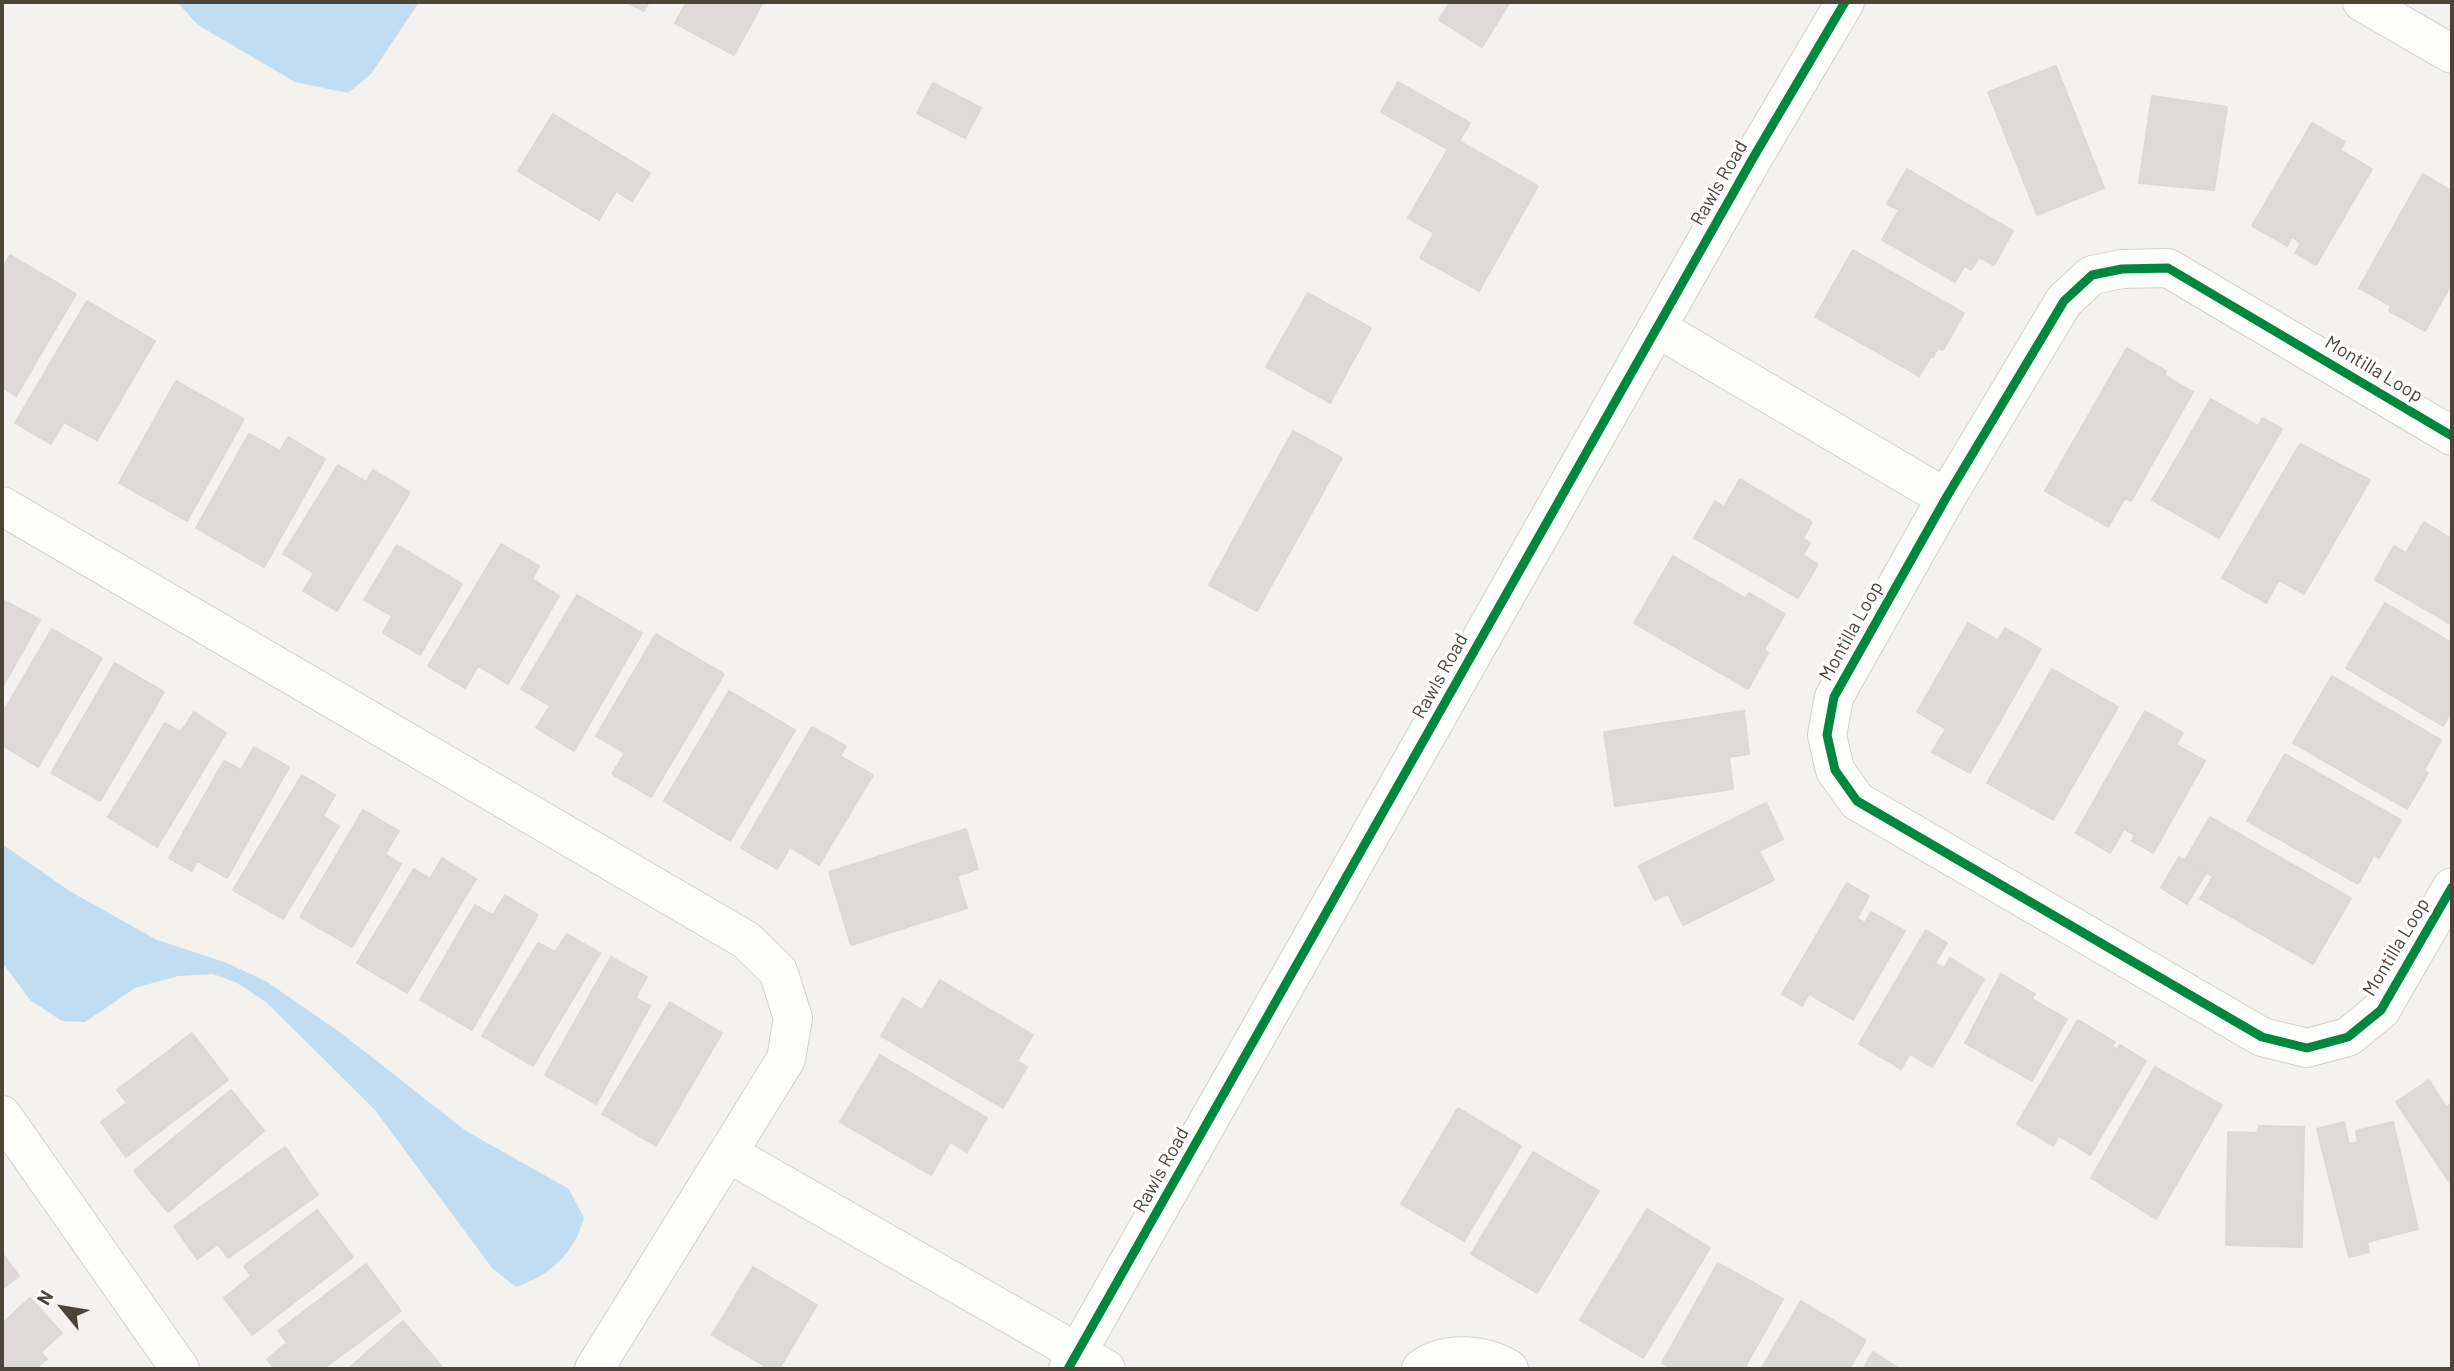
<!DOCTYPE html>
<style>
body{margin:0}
#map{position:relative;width:2454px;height:1371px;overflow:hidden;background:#f4f2ee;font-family:Barlow,sans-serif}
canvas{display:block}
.frame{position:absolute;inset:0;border:4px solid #4b4439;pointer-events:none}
.north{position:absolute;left:28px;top:1273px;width:70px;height:70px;-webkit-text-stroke:5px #fff;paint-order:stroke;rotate:300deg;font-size:19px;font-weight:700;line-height:28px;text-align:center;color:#4b4439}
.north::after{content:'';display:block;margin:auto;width:24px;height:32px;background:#4b4439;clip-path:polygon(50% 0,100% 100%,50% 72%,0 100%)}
</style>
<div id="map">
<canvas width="2454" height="1371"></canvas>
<div class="frame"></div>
<div class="north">N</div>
</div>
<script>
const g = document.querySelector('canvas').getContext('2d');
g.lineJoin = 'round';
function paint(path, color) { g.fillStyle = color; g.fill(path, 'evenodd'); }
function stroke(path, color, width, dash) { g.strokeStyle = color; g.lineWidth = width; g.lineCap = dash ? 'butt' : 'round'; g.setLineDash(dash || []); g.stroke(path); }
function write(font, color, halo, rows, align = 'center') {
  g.font = font + ' Barlow,sans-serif'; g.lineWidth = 7; g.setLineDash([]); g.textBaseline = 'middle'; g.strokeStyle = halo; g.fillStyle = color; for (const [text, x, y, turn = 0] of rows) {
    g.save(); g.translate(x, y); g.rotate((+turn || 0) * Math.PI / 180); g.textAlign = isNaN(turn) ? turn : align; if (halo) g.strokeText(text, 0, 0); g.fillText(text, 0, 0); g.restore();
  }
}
paint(new Path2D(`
 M177,2H419L371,74L348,93L295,82L198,25Z
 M2,844L71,892L157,940L227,963L267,982L341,1033L466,1131L569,1189L584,1218C574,1254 550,1275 516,1287L492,1268L375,1110L266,1002L237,983L213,974L178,976L135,988L85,1022L62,1021L30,1000L2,962Z`), '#c0ddf1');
const building = new Path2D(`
 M626,2H649L644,11Z
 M687,2H763L734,55L675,23Z
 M1450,2H1510L1482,47L1439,20Z
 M2056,66L2104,188L2037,215L1988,92Z
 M1398,82L1470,123L1459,141L1538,186L1479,291L1420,258L1434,233L1408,218L1448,149L1381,112Z
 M933,83L981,108L965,138L917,113Z
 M2152,96L2227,107L2214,190L2139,183Z
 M553,114L650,173L632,201L616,191L599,220L518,171Z
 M2312,123L2345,142L2340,150L2372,169L2316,265L2295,253L2301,243L2292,237L2287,246L2252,226Z
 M1907,169L2013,231L1994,265L1979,257L1971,270L1964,266L1955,282L1882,240L1899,210L1887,204Z
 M2423,174L2452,191V283L2425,331L2389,311L2391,306L2359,288Z
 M1853,250L1964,313L1943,350L1938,348L1933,357L1931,356L1919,376L1815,317Z
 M10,255L76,294L16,396L2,387V270Z
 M1308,293L1371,328L1330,403L1266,367Z
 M87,301L155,341L97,440L64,422L51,444L15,423Z
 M2127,348L2166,371L2164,375L2193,392L2131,501L2125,498L2108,527L2045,491Z
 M176,381L244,419L187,521L119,483Z
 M2211,399L2258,426L2263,418L2282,429L2219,538L2152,500Z
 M1293,431L1342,458L1257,611L1209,585Z
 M249,434L280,451L288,437L325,459L264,567L196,528Z
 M2300,444L2370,480L2304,594L2279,580L2266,603L2222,578Z
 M338,465L366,482L373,470L410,492L337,611L303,591L314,573L283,554Z
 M1740,479L1812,522L1803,538L1810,543L1803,555L1818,564L1798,598L1694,538L1715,501L1724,507Z
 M2424,522L2452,539V625L2375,580L2394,546L2406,553Z
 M501,544L539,566L532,579L559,596L508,684L478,666L465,688L428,666Z
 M397,545L462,584L420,655L383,633L392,616L364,600Z
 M1673,556L1745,598L1749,593L1785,614L1764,650L1768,653L1748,689L1634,623Z
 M577,595L642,633L574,751L536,728L550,706L521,689Z
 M5,601L40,620L2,688V606Z
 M2385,603L2452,643V691L2449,696L2452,698V711L2443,726L2346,668Z
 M1968,623L1998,640L2005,628L2041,649L1970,773L1932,752L1946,729L1917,712Z
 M52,629L102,658L38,767L2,745V714Z
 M656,634L724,674L651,797L612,774L625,753L596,736Z
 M115,663L164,692L100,801L51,773Z
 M2052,669L2118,707L2053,820L1987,783Z
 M2332,676L2441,740L2424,770L2428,773L2407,809L2293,743Z
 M729,691L795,730L730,841L664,801Z
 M1744,711L1749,754L1729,757L1733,789L1615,806L1604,732Z
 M2145,711L2183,733L2176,745L2205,761L2153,853L2132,841L2135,835L2124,829L2110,853L2076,833Z
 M194,712L226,733L157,847L108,817L165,723L181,732Z
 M812,727L846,746L840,756L873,775L819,865L790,847L777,869L741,848Z
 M254,747L289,767L227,878L197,861L192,871L169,858L224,761L241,770Z
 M2285,754L2401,820L2379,858L2374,855L2358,884L2247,821Z
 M302,775L335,795L323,816L339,826L283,919L233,890Z
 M1766,803L1783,839L1759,851L1774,880L1683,925L1668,894L1655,900L1639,866Z
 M363,810L399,831L385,854L401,864L352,947L300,917Z
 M2210,817L2351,898L2313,964L2200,899L2213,876L2185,860Z
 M966,829L978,869L957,876L967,908L851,945L829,872Z
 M2179,857L2206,873L2187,904L2161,888Z
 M442,858L476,879L407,993L357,963L414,869L430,879Z
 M1847,883L1869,896L1857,918L1865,923L1871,912L1905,931L1853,1020L1809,994L1802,1006L1782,994Z
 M505,895L538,915L472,1030L420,1000L475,905L493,915Z
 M1926,930L1947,943L1935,963L1944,968L1950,958L1984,979L1932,1067L1910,1054L1901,1069L1859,1044Z
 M567,934L600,953L533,1066L482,1036L538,943L555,952Z
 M611,957L647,977L635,998L650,1006L596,1104L545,1075Z
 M2001,974L2035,994L2032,999L2067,1019L2032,1081L1965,1043Z
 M940,980L1033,1035L1017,1061L1027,1067L1003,1108L881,1036L903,998L922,1010Z
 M670,1002L722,1033L656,1146L602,1114Z
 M2078,1020L2115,1042L2112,1046L2117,1050L2120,1045L2146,1061L2090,1155L2059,1136L2053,1146L2017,1124Z
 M192,1033L228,1080L126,1157L101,1122L127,1103L117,1090Z
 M880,1055L987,1118L967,1152L950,1142L931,1175L840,1122Z
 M2155,1067L2222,1105L2156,1219L2091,1178Z
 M2429,1080L2446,1107L2452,1103V1186L2396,1102Z
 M231,1090L264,1131L168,1212L134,1171Z
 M1458,1108L1521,1146L1464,1241L1401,1204Z
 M2344,1122L2349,1144L2358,1142L2356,1131L2393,1122L2418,1229L2367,1242L2369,1252L2349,1257L2317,1129Z
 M2259,1126L2304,1127L2302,1247L2226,1245L2228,1132L2258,1133Z
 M285,1147L318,1195L228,1258L218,1244L197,1259L174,1226Z
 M1533,1152L1599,1191L1537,1293L1471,1254Z
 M1647,1209L1710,1248L1643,1358L1580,1320Z
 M317,1210L353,1257L252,1335L224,1298L251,1276L244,1266Z
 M2,1253L19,1276L2,1289Z
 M1718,1263L1783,1299L1744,1369H1674L1662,1363Z
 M366,1264L401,1311L323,1369H274L267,1359L287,1343L278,1331Z
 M753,1267L817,1305L779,1369H770L712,1335Z
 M30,1298L62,1333L41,1352L47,1359L35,1369H2V1324Z
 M1801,1301L1866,1340L1849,1369H1761Z
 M403,1321L442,1367L348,1369Z
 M1873,1352L1900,1369H1863Z`);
paint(building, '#dedbd6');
stroke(building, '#dcd9d4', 2);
const minor = new Path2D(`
 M2362,2L2452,54
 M1657,328L1946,498
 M2452,436L2168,268L2122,269L2092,275L2064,301L1946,498L1834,697L1827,735L1835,770L1857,801L2262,1037L2307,1048L2348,1037L2381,1010L2452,887
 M2,506L746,940L778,971L793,1018L786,1059L594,1369
 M2,1115L180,1369
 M728,1153L1106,1369
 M1068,1369L1753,158L1845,2
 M1421,1369C1445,1350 1484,1354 1509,1369`);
stroke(minor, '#d2d0cb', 40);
stroke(minor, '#fdfdfc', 38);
stroke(new Path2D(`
 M2452,436L2168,268L2122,269L2092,275L2064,301L1946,498L1834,697L1827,735L1835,770L1857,801L2262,1037L2307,1048L2348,1037L2381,1010L2452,887
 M1068,1369L1753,158L1845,2`), '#00873e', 9);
write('19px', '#4b4439', '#fff', [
 ["Rawls Road",1719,183,-60],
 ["Montilla Loop",2374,369,31],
 ["Montilla Loop",1851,631,-61],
 ["Rawls Road",1440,676,-61],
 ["Montilla Loop",2396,947,-59],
 ["Rawls Road",1161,1170,-61]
]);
</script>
